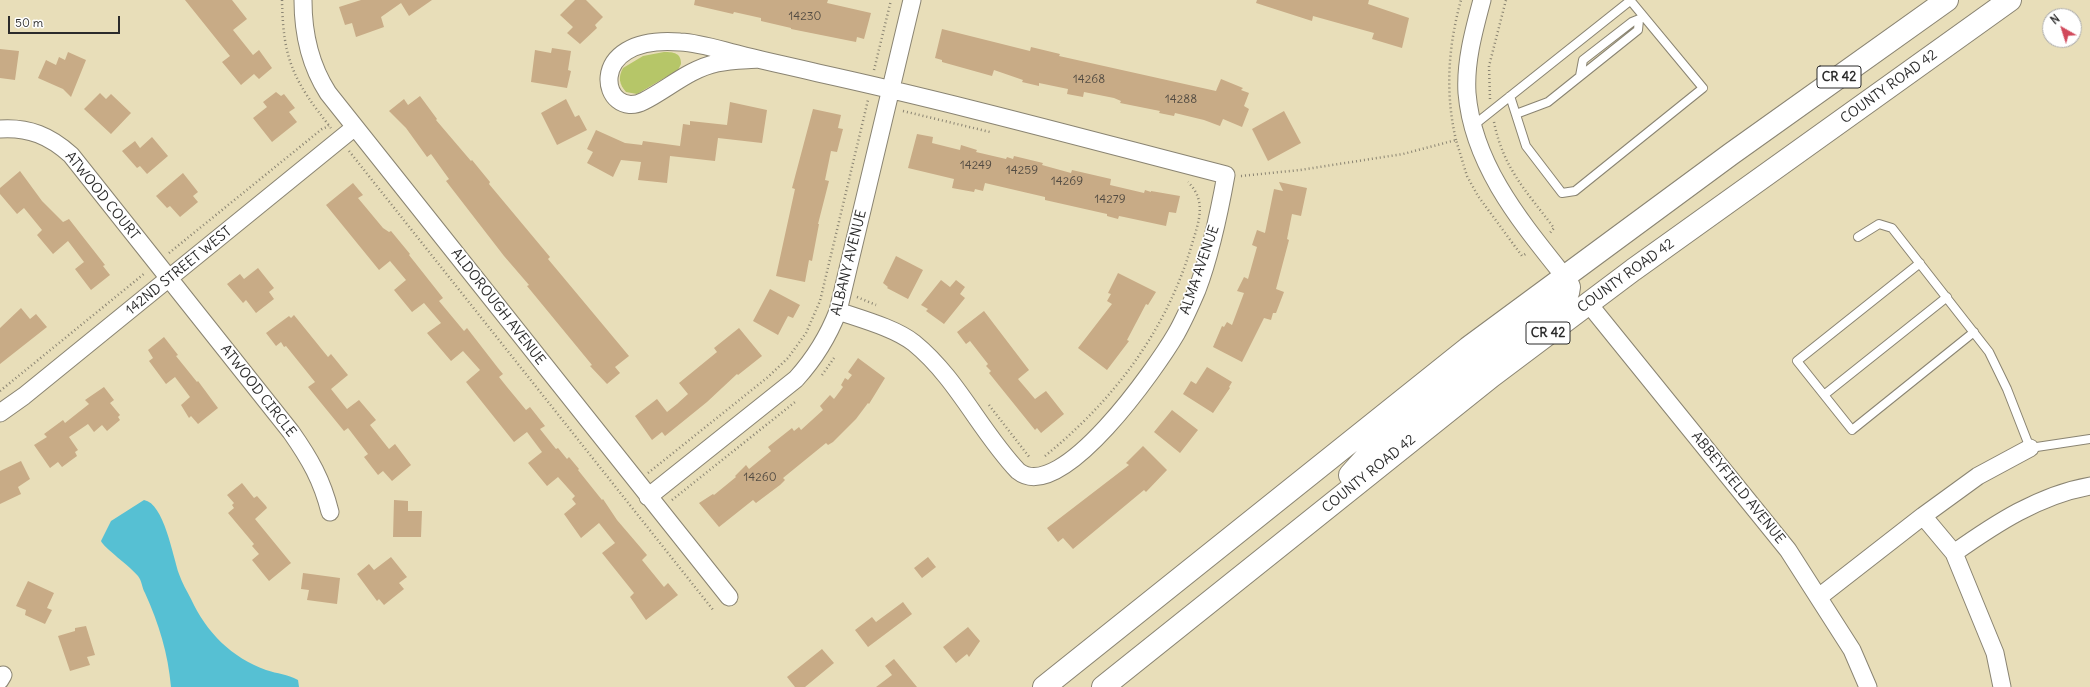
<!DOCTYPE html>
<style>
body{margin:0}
#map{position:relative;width:2090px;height:687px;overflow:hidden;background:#e8deb9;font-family:Delius,sans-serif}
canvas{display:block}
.north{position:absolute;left:2042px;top:8px;width:40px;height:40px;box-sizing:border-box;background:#fff;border:1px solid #aaa;border-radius:50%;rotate:321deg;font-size:11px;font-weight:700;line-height:16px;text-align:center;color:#2b2b2b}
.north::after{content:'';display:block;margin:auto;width:14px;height:18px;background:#d1495b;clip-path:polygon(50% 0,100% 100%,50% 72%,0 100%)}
.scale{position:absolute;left:8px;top:16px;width:112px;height:18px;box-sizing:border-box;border:2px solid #2b2b2b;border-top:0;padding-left:5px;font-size:12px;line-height:14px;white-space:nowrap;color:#2b2b2b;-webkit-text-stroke:3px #fff;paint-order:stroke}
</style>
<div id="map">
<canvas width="2090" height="687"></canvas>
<div class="north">N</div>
<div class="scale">50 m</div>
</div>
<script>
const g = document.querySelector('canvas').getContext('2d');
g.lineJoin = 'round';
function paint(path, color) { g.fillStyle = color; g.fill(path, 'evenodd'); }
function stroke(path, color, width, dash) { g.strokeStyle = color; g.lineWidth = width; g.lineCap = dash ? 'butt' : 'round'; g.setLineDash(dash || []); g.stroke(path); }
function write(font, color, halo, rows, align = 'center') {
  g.font = font + ' Delius,sans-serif'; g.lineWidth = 3.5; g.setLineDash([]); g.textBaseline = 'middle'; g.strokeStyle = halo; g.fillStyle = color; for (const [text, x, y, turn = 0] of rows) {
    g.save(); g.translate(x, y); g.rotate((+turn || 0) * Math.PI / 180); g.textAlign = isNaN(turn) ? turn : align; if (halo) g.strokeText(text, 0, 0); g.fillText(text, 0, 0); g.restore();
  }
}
paint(new Path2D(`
 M664,52C674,52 681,53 681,64L678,70L637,94L626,92C619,84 618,77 623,68L643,56Z`), '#b6c668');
paint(new Path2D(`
 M144,500C164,503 173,557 179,574C182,583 187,591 191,599C206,632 232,658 266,670C278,674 287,674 298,680L299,687H171C168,653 159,624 145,593C142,588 142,581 138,576C131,567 103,547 101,541L111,521Z`), '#56c0d3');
paint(new Path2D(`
 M185,0H232L247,19L233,30L253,55L259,50L272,68L259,79L254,74L241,85L222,62L230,56Z
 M361,0H432L409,16L401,3L381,17L384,27L356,37L352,23L345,25L339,7Z
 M575,0H586L603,17L595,25L597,28L580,44L567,33L573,27L560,15Z
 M695,0H828L827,3L871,13L864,39L857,37L856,42L791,29V28L761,21V18L734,12L733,14L694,5Z
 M1257,0H1369L1368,4L1409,18L1402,48L1372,39L1374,33L1313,16L1312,21L1256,3Z
 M942,29L1030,51L1031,47L1060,54L1059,56L1216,91L1221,79L1243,88L1241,90L1249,93L1244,106L1249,109L1242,127L1223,119L1220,126L1204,120L1175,113L1174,116L1159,113L1160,111L1120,103L1121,101L1114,98L1084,92L1083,97L1067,94L1068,89L1039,83V86L1022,82L1023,80L994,70L992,76L942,62V60L935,58Z
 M552,48L571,51L568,70L571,71L567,88L531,82L535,50L551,53Z
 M0,49L19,51L15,80L0,78Z
 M68,52L86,60L71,97L63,89L38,78L46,60L56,65L59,57L65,60Z
 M276,92L281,96L284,94L295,108L289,112L297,122L272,142L253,118L267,107L263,102Z
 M100,93L106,99L111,94L131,113L111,134L84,109Z
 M420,96L437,119L436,120L471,161L472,160L490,182L489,184L550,257L548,259L629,356L615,367L620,373L607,384L590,366L592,365L527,286L529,285L504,256L446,181L449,179L431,154L427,157L406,128L389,111L404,99L408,105Z
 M566,99L575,117L579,115L587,130L557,145L541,113Z
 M730,102L767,110L762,143L718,138L715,161L670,156L667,183L638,180L641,162L621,160L613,177L587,163L593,152L587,149L596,130L625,143L642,145L643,141L680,146L683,124L690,125V121L727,125Z
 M813,109L841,115L838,128L843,129L837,152L831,151L825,180L829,181L818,224H819L812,261L809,260L805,282L776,276L795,189L792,188Z
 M1284,111L1301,143L1268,161L1252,129Z
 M917,134L933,137L932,143L960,150L961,145L977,150L976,152L1006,159L1007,157L1013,159L1014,156L1043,163L1042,165L1071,173L1072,170L1111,179L1110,185L1144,193L1145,190L1151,192V191L1180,196L1176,213L1169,212L1166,226L1124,217L1119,216L1118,219L1107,216V214L1045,200V197L985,183L983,191L975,189L974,192L952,188L954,179L908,168Z
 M152,137L168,156L147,174L140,166L137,168L122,151L135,141L140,148Z
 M20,171L42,201L63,222L69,219L105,265L103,266L110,275L91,290L75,269L84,262L68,241L53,254L37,235L42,230L24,208L17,214L0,194V188Z
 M183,173L198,192L193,196L198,202L180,217L170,206L167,208L156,196Z
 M1279,182L1307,188L1301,216L1292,214L1287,239L1289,240L1276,289L1284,292L1276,313H1273L1271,320L1264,318L1242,362L1213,347L1222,326L1224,327L1227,322L1232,325L1244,293L1237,291L1244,277L1248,279L1257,247L1252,245L1257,230L1265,233L1274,189L1283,191Z
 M353,183L363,195L358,198L383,228L389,232L391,231L410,254L409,255L443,298L439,301L464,331L467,328L498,368L503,374L499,377L507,387L526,410L530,407L545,426L540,429L556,449L558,448L567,459L569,457L579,469L578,470L602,500L603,499L617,520L647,555L642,560L664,587L668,583L678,595L646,620L630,597L634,593L602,553L615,543L599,523L581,538L564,514L576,504L572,499L575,496L558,477L547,486L528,463L542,452L527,432L514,442L466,382L480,370L463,351L451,361L427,333L441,323L424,303L412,312L394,290L406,280L390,261L379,270L326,205Z
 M896,256L923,270L908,299L887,288L888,287L883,283Z
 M258,268L274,288L269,292L274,299L256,313L246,300L243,303L227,284L240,274L244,279Z
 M1118,273L1156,292L1148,305L1146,304L1127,340L1129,341L1107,370L1078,348L1112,304L1107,301L1111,294L1108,293Z
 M941,280L950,287L956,280L965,287L960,294L965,298L944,324L926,311L928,309L921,305Z
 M770,289L800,305L793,318L788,316L778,335L753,321Z
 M21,308L30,319L36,314L47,327L0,364V328Z
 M984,311L1029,370L1018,379L1035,399L1046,391L1064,414L1041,433L1037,428L1035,430L989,373L991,371L986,366L988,364L970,341L966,344L957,332Z
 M294,315L328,357L331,354L348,375L331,389L347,409L359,400L376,420L370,425L389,449L395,444L411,465L392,481L383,471L378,475L364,457L368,454L348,428L344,431L308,387L315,382L286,346L284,347L281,342L276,346L266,333L289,316L291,318Z
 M739,328L762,356L738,375L737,374L707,402L665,436L662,432L652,440L635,416L657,399L667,412L677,404L688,394L679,383L717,352L714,348Z
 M164,337L178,355L176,356L197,382L198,381L218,408L198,424L191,416L189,418L181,405L190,397L175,377L166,384L149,361L153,358L148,350Z
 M858,358L885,378L869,404L868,403L856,419L833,442L828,445L826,443L783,478L785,480L780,485L756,503L753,500L719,527L699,503L713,494L714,495L736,477L735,476L746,465L749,469L771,451L768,447L792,428L794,431L799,427L801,430L823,410L820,406L830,395L834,399L843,387L841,385L845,378L848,380L852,375L848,372Z
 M1207,367L1232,382L1229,387L1230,388L1213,413L1183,394L1191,381L1196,384Z
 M104,387L114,400L110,403L120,415L118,417L120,420L107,431L102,425L94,432L88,424L69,437L78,450L75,452L77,456L62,467L58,462L50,468L34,445L47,437L44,434L63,420L65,423L89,404L85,400Z
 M1172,410L1198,430L1180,453L1154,432Z
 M1143,446L1167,470L1146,492L1144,490L1073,549L1063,538L1058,542L1047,528L1129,465L1126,463Z
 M21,461L30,479L18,487L21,494L0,504V471Z
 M242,483L254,498L257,496L266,506L267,508L255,519L291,563L269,581L252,560L259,554L252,546L254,544L228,513L234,508L232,505L234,503L227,495Z
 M394,500L408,501V511H422L421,537H393Z
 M391,557L407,577L399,583L404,589L384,605L379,599L377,601L357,574L369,564L374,570Z
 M928,557L936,567L922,578L914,568Z
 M303,573L340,578L337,604L307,600L309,590L301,589Z
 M28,581L54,593L47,608L52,610L45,624L25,615L26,610L16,606Z
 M903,602L912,614L868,647L855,630L872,617L876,622Z
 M86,626L95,655L87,657L90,665L70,671L58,636L75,631V628Z
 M968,627L980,641L969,657L967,654L956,663L943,647Z
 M822,649L834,663L805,687H795L787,677Z
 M894,659L917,687H876L892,675L885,666Z`), '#c8ab86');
const lane = new Path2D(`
 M1580,76L1583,60L1632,22L1642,18
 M1510,96L1526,146L1562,193L1575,191L1703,88L1630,0
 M1516,114L1548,102L1638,30L1639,20
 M1474,125L1631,0
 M1858,237L1879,224L1892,228L1989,352L2007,389L2030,448L2090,439
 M1920,263L1797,361L1852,430L1974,332
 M1824,395L1947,297`);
const street = new Path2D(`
 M303,0C303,33 310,65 328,93L729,597
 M1482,0C1474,30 1465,62 1467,93C1473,165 1521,222 1564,276
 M758,59C745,60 730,60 717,63C689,69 668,89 644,101C602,123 581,34 680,42C702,43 723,51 745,56C769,62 793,67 818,73C955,103 1090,140 1226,175C1219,214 1211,253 1197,290C1191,304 1184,320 1176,334C1158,365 1061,506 1018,471C980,431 957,378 914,343C895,328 861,319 838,311
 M0,129C29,127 50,136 71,155L291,432C310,459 322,480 330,512
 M1588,303L1788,550L1852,650L1868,687
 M0,413L24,396L355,127
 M648,497L796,379C815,358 828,337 838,311L912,0
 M1923,516L1954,553C1995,524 2039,495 2090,486
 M1954,553L1995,653L2002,687
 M1819,597L1923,516L1978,476L2030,448
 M0,680L3,675`);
const highway = new Path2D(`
 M1350,475L1388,433L1568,293L1569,287L1564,276
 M1044,687L1468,348L1731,154L1947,0
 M1103,687L1492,376L1633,270L2010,0`);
stroke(lane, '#8a8472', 10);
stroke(street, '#8a8472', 19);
stroke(highway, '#8a8472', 24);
stroke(new Path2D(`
 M282,0C283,61 294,81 331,128
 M874,70L891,0
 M1490,99L1489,66L1506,0
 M903,111L990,132
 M1494,122C1503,168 1527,192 1554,228L1550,233
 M1456,140C1445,93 1448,47 1461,0
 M349,151L714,611
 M1241,176L1300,170L1403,154L1456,140L1467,176L1478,196L1522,256L1527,253
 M169,253L322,129L329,126
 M857,297L876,305
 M822,375L834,358
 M0,391L145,273
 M989,405L1030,458
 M1045,456C1114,400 1167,330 1192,244C1199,221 1207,201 1188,182
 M648,473L768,377L788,358L806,333L820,301L868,100
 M672,500L795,402`), '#8a8472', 2.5, [1, 3]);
stroke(lane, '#fff', 8);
stroke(street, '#fff', 17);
stroke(highway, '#fff', 22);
write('12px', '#524b42', null, [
 ["14230",805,17],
 ["14268",1089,80],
 ["14288",1181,100],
 ["14249",976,166],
 ["14259",1022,171],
 ["14269",1067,182],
 ["14279",1110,200],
 ["14260",760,478]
]);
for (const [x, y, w] of [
 [1839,77,44],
 [1548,333,44]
]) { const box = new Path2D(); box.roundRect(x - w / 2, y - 11, w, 22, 3); g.fillStyle = '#fff'; g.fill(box); stroke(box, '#2b2b2b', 1); }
write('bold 13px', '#2b2b2b', null, [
 ["CR 42",1839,77],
 ["CR 42",1548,333]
]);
write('14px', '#2b2b2b', '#fff', [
 ["COUNTY ROAD 42",1889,87,-36],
 ["ATWOOD COURT",102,196,51],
 ["ALBANY AVENUE",849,263,-76],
 ["ALMA AVENUE",1200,270,-71],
 ["142ND STREET WEST",179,271,-39],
 ["COUNTY ROAD 42",1626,276,-36],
 ["ALDOROUGH AVENUE",498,307,52],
 ["ATWOOD CIRCLE",258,391,52],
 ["COUNTY ROAD 42",1369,474,-39],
 ["ABBEYFIELD AVENUE",1738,488,51]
]);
</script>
